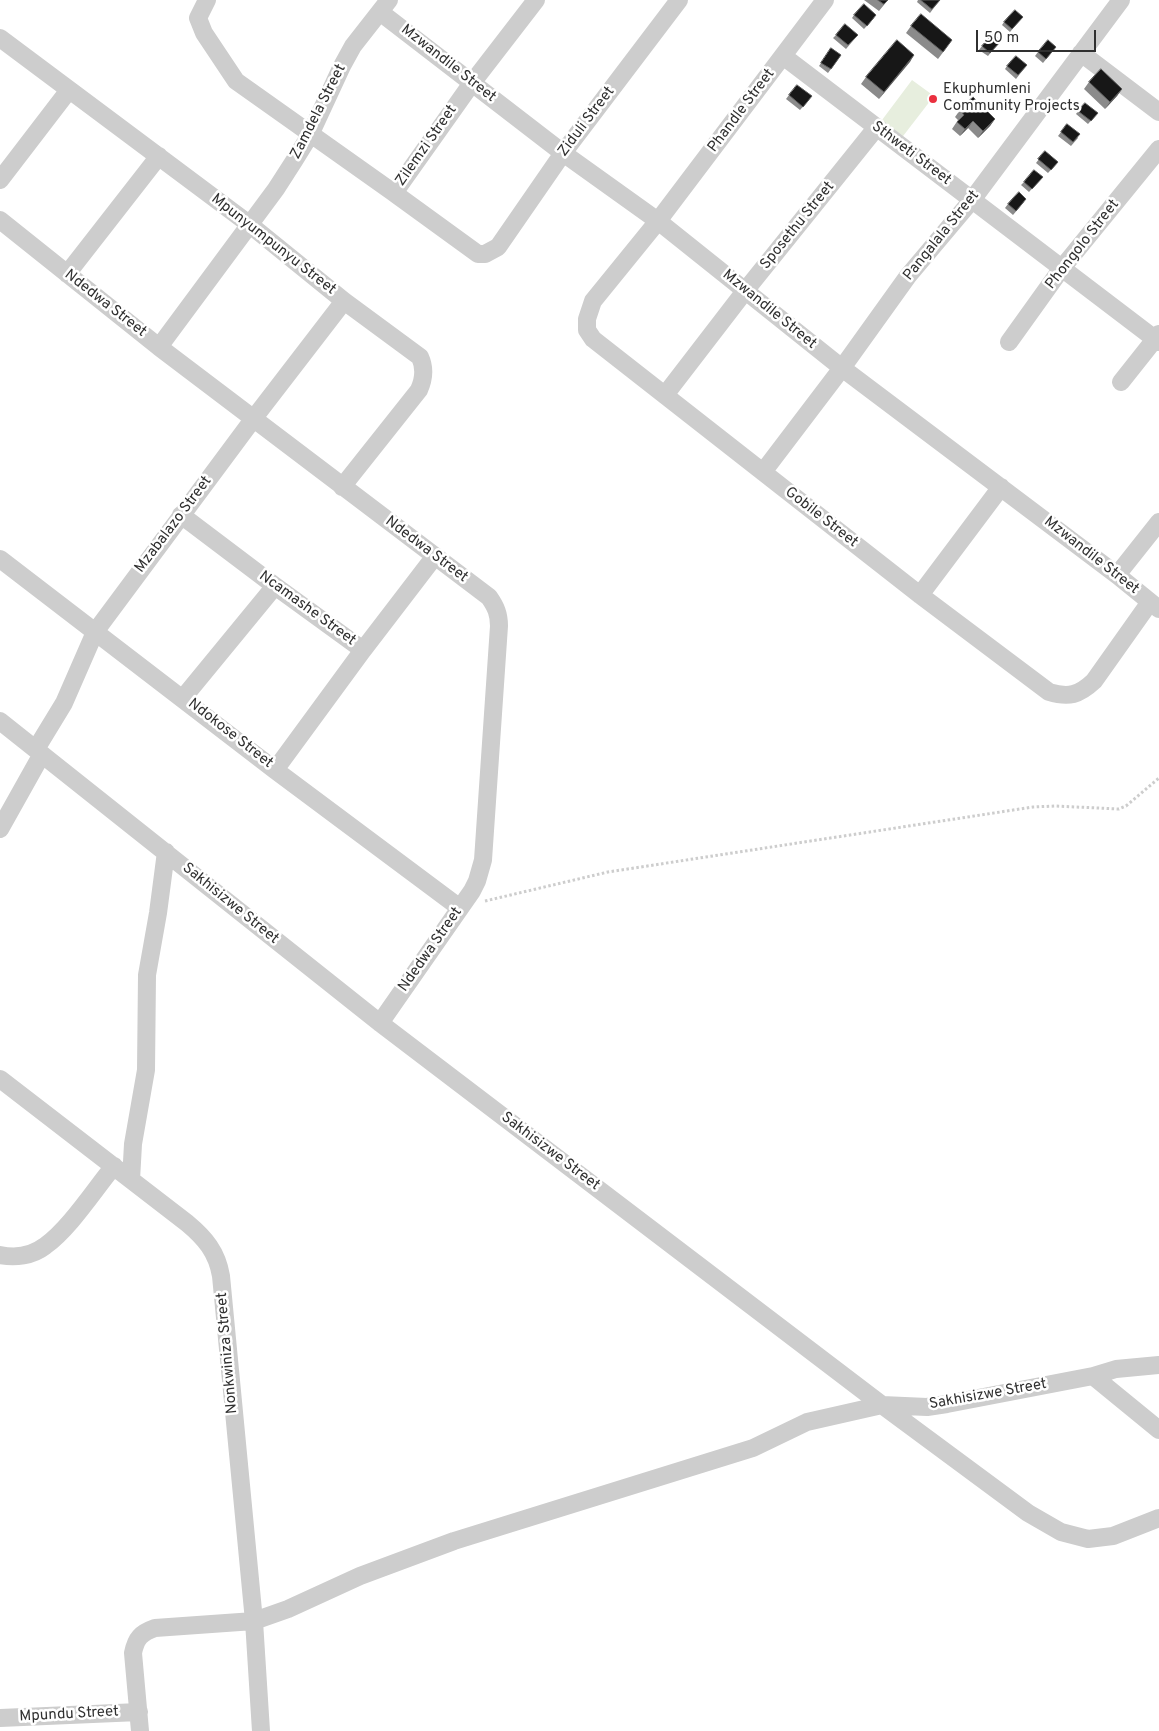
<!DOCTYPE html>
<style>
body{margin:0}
#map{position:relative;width:1159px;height:1731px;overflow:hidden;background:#fff;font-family:Overpass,sans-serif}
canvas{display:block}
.scale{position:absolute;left:976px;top:30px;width:120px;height:22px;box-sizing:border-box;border:2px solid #303030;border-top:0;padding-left:6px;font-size:15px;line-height:18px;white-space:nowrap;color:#303030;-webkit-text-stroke:4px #fff;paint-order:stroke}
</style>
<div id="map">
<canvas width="1159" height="1731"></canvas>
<div class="scale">50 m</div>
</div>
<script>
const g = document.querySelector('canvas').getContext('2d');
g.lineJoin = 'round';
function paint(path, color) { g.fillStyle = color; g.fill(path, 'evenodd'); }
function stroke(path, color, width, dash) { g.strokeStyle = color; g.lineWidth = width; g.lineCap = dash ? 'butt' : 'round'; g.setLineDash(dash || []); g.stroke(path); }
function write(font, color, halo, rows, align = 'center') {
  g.font = font + ' Overpass,sans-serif'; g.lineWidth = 5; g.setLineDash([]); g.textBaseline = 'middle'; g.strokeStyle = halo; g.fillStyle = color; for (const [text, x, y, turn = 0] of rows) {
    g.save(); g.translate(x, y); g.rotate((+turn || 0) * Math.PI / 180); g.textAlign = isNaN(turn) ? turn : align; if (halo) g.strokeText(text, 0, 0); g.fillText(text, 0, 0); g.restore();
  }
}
paint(new Path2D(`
 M912,80L934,96L900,140L879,124Z`), '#e7eede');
stroke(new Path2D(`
 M485,901L608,872L1033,807L1055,806L1119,809L1126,806L1159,778`), '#cdcdcd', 3, [2.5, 2.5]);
stroke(new Path2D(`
 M207,0L198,18L204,33L236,81L394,193
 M536,0L472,83L394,193L478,254H485L498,247L563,153L679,0
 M825,0L658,221L593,301L587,319V330L593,339L920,595L1049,692C1069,698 1079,695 1094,681L1150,602
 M380,12L563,153L658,221L842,368L1117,575L1159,609
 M0,38L249,224L344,301L420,357C425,368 424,379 419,390L342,487
 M1081,53L1159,112
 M783,56L1159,342
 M0,180L69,90
 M0,220L159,347L489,597C496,607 499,614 499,626L483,860L477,881L472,891L380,1023
 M67,274L159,156
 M1009,342L1062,268L1159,149
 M159,347L276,189L294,161L310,135L342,66L353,46L389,0
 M1121,382L1159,334
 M665,395L745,291L876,128
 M763,472L842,368L908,276L972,200L1121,0
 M181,515L275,586L363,650L435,556
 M0,559L275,770L460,908
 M1117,575L1159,522
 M920,595L1001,487
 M183,698L275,586
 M0,721L380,1023L882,1405L927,1407L947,1404L1093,1376L1116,1369L1159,1365
 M36,749L64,703L95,632L254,418L344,301
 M275,770L363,650
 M0,829L42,754
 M0,1079L187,1223C205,1238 217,1252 221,1276L254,1621L261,1731
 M131,1180L133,1144L146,1070L147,975L158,913L166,852
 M0,1255C15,1258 32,1256 45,1246C70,1228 94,1190 114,1166
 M1093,1376L1159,1430
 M0,1718L139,1712
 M140,1731L133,1653C136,1638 141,1633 155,1628L254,1621L288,1609L360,1576L454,1541L753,1448L807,1422L882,1405L1028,1513L1061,1532L1088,1539L1113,1536L1159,1518`), '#cdcdcd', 18);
paint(new Path2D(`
 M864,0H888L879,11Z
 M918,0H940L930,13L917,2Z
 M854,15L874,18L864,29L852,18Z
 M1020,20L1010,32L1002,25L1004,22Z
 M911,26L947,47L938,59L906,33Z
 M836,35H858L846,49L833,38Z
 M998,44L988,56L979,50L982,46Z
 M1056,47L1043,63L1035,56L1038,52Z
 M831,48L841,55L828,73L819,66Z
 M914,55L879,99L861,84L866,77Z
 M1027,65L1016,79L1005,69L1007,66Z
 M1089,82L1122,89L1117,96L1105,109L1084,89Z
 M789,95L809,100L800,110L786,99Z
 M960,110L995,119L990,126L978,138L968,128L960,136L952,129L958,120L955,117Z
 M1078,111L1095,116L1088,124L1076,114Z
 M1067,124L1078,138L1071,146L1058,136Z
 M1045,151L1058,162L1048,173L1036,163Z
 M1040,180L1029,192L1021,185L1024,182Z
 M1024,202L1013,215L1005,208L1008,204Z`), '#8b8b8b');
paint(new Path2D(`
 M914,55L910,62L879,99L884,92Z
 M1122,89L1117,96L1105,109L1110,102Z
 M995,119L990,126L978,138L983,131Z
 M973,121L968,128L960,136L965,129Z`), '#5d5d5d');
const building = new Path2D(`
 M878,0H888L884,4Z
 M921,0H940L932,9Z
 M864,4L876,15L867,26L854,15Z
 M1015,10L1023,17L1012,29L1004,22Z
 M921,14L952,40L943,52L911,26Z
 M845,24L858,35L848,45L836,35Z
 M993,34L1001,41L990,53L982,46Z
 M897,40L914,55L884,92L866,77Z
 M1048,40L1056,47L1046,59L1038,52Z
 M831,48L841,55L831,69L821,63Z
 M1016,56L1027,65L1018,75L1007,66Z
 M1101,69L1122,89L1110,102L1089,82Z
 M797,85L812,96L803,107L789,95Z
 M973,97L995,119L983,131L973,121L965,129L957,122L964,115L960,110Z
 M1085,103L1098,113L1091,121L1078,111Z
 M1067,124L1080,134L1073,142L1061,132Z
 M1045,151L1058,162L1051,170L1038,159Z
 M1034,170L1043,177L1032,189L1024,182Z
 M1019,192L1026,199L1016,211L1008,204Z`);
paint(building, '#171717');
stroke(building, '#5d5d5d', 1);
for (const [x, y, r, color] of [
 [933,99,5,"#ea303f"]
]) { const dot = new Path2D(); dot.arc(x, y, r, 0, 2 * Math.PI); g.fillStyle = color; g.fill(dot); stroke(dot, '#fff', 2); }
write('15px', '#303030', '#fff', [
 ["Mzwandile Street",448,64,38],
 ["Phandle Street",742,111,-53],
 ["Zamdela Street",319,112,-63],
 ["Ziduli Street",587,122,-53],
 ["Zilemzi Street",427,146,-55],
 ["Sthweti Street",911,154,37],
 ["Sposethu Street",798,226,-51],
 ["Pangalala Street",942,236,-51],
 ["Mpunyumpunyu Street",273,245,38],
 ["Phongolo Street",1083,245,-52],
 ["Ndedwa Street",105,304,38],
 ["Mzwandile Street",769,310,39],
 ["Gobile Street",821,518,38],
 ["Mzabalazo Street",174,525,-53],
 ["Ndedwa Street",426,550,37],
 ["Mzwandile Street",1091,556,38],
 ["Ncamashe Street",307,609,36],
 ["Ndokose Street",230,734,38],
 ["Sakhisizwe Street",230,904,39],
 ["Ndedwa Street",431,950,-55],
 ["Sakhisizwe Street",550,1152,37],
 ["Nonkwiniza Street",228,1353,-95],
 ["Sakhisizwe Street",988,1395,-10],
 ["Mpundu Street",69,1715,-3]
]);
write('15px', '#303030', '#fff', [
 ["Ekuphumleni",943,90],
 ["Community Projects",943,107]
], 'left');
</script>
